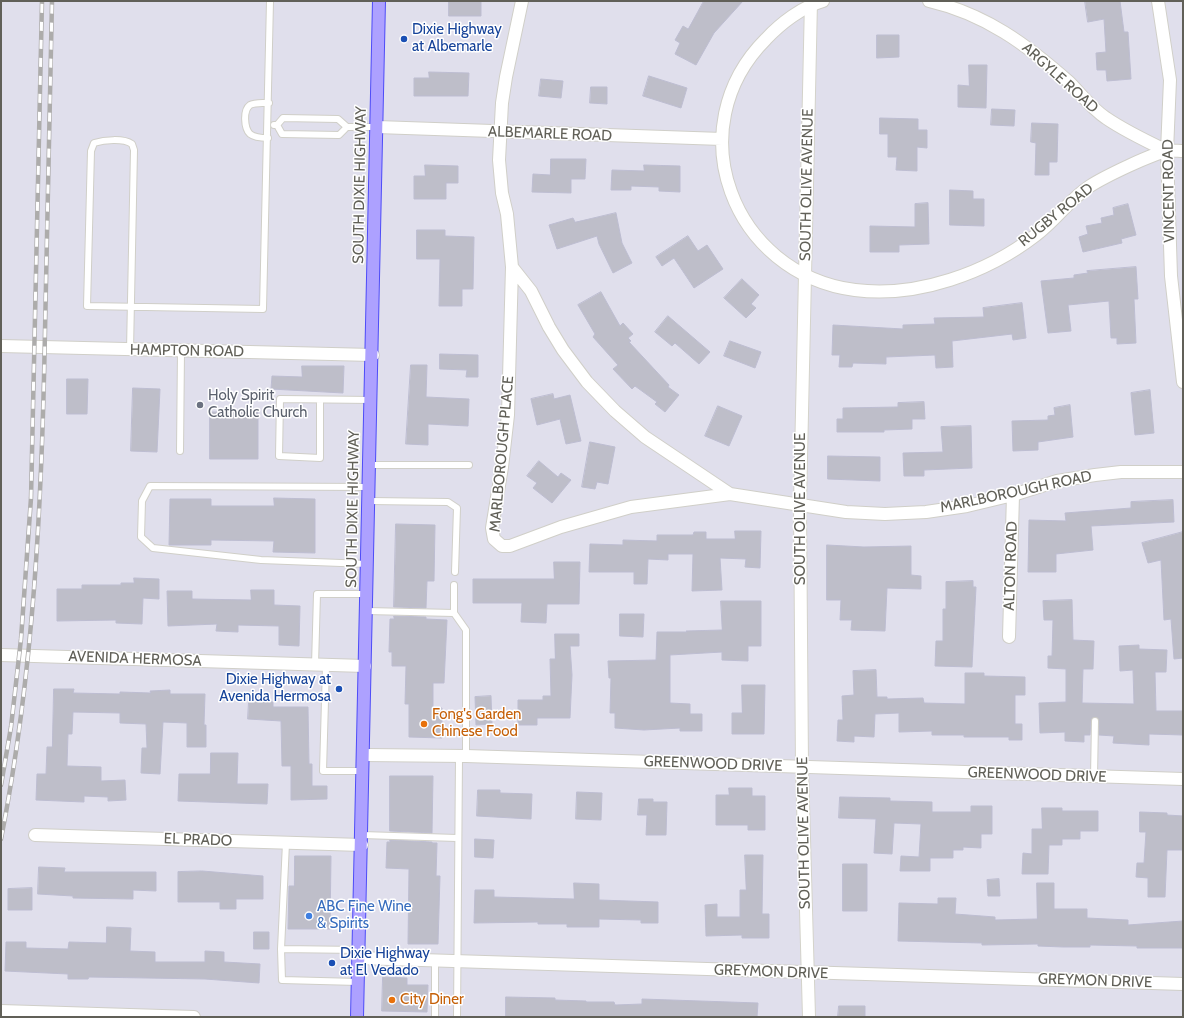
<!DOCTYPE html>
<style>
body{margin:0}
#map{position:relative;width:1184px;height:1018px;overflow:hidden;background:#e0dfec;font-family:Cabin,sans-serif}
canvas{display:block}
.frame{position:absolute;inset:0;border:2px solid #616058;pointer-events:none}
</style>
<div id="map">
<canvas width="1184" height="1018"></canvas>
<div class="frame"></div>
</div>
<script>
const g = document.querySelector('canvas').getContext('2d');
g.lineJoin = 'round';
function paint(path, color) { g.fillStyle = color; g.fill(path, 'evenodd'); }
function stroke(path, color, width, dash) { g.strokeStyle = color; g.lineWidth = width; g.lineCap = dash ? 'butt' : 'round'; g.setLineDash(dash || []); g.stroke(path); }
function write(font, color, halo, rows, align = 'center') {
  g.font = font + ' Cabin,sans-serif'; g.lineWidth = 3; g.setLineDash([]); g.textBaseline = 'middle'; g.strokeStyle = halo; g.fillStyle = color; for (const [text, x, y, turn = 0] of rows) {
    g.save(); g.translate(x, y); g.rotate((+turn || 0) * Math.PI / 180); g.textAlign = isNaN(turn) ? turn : align; if (halo) g.strokeText(text, 0, 0); g.fillText(text, 0, 0); g.restore();
  }
}
const building = new Path2D(`
 M449,1H481V16H449Z
 M704,1H743L714,33L696,65L675,54L680,43L675,40L683,26L688,29Z
 M1085,1H1120L1124,32H1128L1131,79L1107,81L1106,70H1097L1096,53L1106,52L1104,19L1088,22Z
 M877,35H899V57L877,58Z
 M969,65H987L986,108L958,107V85L969,86Z
 M429,72L469,73L468,96H414V78H429Z
 M649,76L687,88L681,108L643,96Z
 M541,79L563,81L561,98L539,96Z
 M591,87H607V104L590,103Z
 M992,109L1015,110L1014,126L991,125Z
 M880,118L918,119V130H927V148L917,147V171L896,170L897,157H888V134H880Z
 M1032,123L1058,124L1057,162H1049V175H1035L1036,143L1031,142Z
 M551,159H586L585,179H571V193L532,192L533,174L550,175Z
 M425,165L458,166V183H446V199H414V176H425Z
 M644,165L680,166V192L659,191V187L631,186V190H611L612,170L644,171Z
 M950,190L973,191V199H984V226L950,225Z
 M928,203L929,244L899,245V252H870V226L915,227V204Z
 M1128,204L1136,235L1121,239L1122,243L1083,252L1079,237L1088,234L1086,226L1102,223L1101,218L1114,215L1113,208Z
 M616,213L622,243L632,263L613,273L599,244L597,236L557,249L549,225L573,218L575,222Z
 M417,230H445V236L474,237L473,289H462V306H439L440,259H417Z
 M688,236L698,251L707,245L723,269L694,288L674,258L662,266L656,257Z
 M1136,267L1138,299H1134L1136,343L1117,344V338H1111L1109,301L1068,305L1071,331L1048,333L1041,281L1074,278V275L1088,273L1087,271Z
 M742,279L759,295L751,304L756,308L746,318L724,298Z
 M601,292L620,326L623,323L633,334L628,338L631,341L629,342L669,385L668,387L679,395L665,412L655,404L657,402L635,386L632,389L613,369L618,365L593,337L595,334L578,305Z
 M1022,303L1026,338L1013,340L1012,334L952,341L953,367L936,368L935,355L886,357V364L853,363L852,367H839L840,355H832L833,325L903,329V325L935,324L934,318L984,317L983,308Z
 M668,316L710,352L699,364L675,343L672,346L655,332Z
 M730,341L761,352L755,368L724,356Z
 M440,354L478,355V377H466L467,370L440,369Z
 M411,365H427L426,397L469,399L468,426L428,424V445L406,444Z
 M302,366H344L343,393L271,389L272,376L302,377Z
 M67,379H88L87,414H67Z
 M133,388L160,389L157,452L131,451Z
 M1150,390L1154,433L1135,435L1131,393Z
 M553,394L554,399L570,395L581,441L566,444L560,419L537,425L531,399Z
 M924,402L925,419H912V429L884,430V432H837V419H843V408L898,407V403Z
 M1070,405L1073,437L1038,442V450L1013,451L1012,421L1048,420V416L1055,415L1054,408Z
 M718,406L742,416L729,446L705,436Z
 M210,412H258V459H210Z
 M971,426L972,468L924,470V476H904L903,453L943,452L941,427Z
 M590,442L615,447L608,484L597,482L595,489L582,487Z
 M828,456L880,457V481L828,479Z
 M539,461L558,477L561,473L571,480L552,503L533,488L537,483L527,476Z
 M274,498L315,499V553L273,552L274,541L211,540V545H169L170,499H211V506H274Z
 M1173,500L1174,522L1091,526L1093,550L1056,554V572H1028L1029,520L1066,521L1065,513L1131,508V502Z
 M396,524L435,525L434,581H427L426,608L394,607Z
 M735,531H761L760,568L745,567L746,559L720,558L722,590L692,591L693,554H668V560L648,559L647,584H634V572H589L590,544L623,545V540L657,541V535H693L694,532H706V539H735Z
 M1183,532V658L1174,659L1171,619L1164,620L1161,560L1148,563L1142,543Z
 M827,545L864,547L911,546V575L921,576V589L887,588L885,631L851,630L852,620H840L841,600H827Z
 M554,562H580L579,604H547L546,623L521,622L522,603H473V579H554Z
 M134,578L159,579V599L143,598L142,624L116,623V620L57,621V589H82V585H121V583H134Z
 M973,581V587H976L972,667L935,666L936,641H943V609H946V582Z
 M251,590H274V605L300,606L299,646L279,645V626L238,625V632L216,631L217,624L168,626L167,591H192V599L251,600Z
 M1072,600L1073,640L1094,641L1093,669H1083L1082,703L1134,704L1133,670L1120,671L1119,646L1139,645V649L1167,650L1166,672H1155L1156,711H1183V735L1149,734V745L1113,743L1114,736L1099,735V721L1095,717L1091,721L1090,735H1084V742L1065,741V732L1040,733L1039,703L1066,702V669L1048,668V656H1052L1053,620H1044L1043,601Z
 M721,601H761V646H748V661L722,660V652L670,655V703L690,704V714H702V731H680V728L644,730L615,728V713H610L611,678H609L608,661L656,660L657,632H687L686,631L722,630Z
 M620,614H644L643,637L620,636Z
 M394,616L426,617V619L447,620L444,683H433V708H442V738L409,737V704H405L406,666H392V652H389L390,619H394Z
 M555,634H579V646H570L572,675L570,718H537V725H518V700H543V696H551L550,659H555Z
 M876,670L877,697H887V699L923,698L924,703L965,704V673H984V676L1025,677V695H1015V724H1022V740H1009V737H964V735H932V731L899,732V713L875,714L874,737L854,736V742L837,741L838,720H843L842,696L854,695L853,671Z
 M742,685H765L764,734H732V713H742Z
 M54,689H74L73,693L120,694V692L151,693L150,691L170,690V694H205L204,725H206V747H187V723L163,722L160,774L141,773L142,748H147L146,724L120,723V713L73,712L72,734H68L67,766L101,767V781L125,780L126,800L108,801V797L84,796V802L36,800L37,774H46L47,747H52Z
 M491,696L492,724L476,725L475,697Z
 M249,701L273,702V707H308L309,764H312V786H327V799L291,800V766H282L281,721L248,719Z
 M211,753H238L237,784H268L267,804L178,801L179,774H210Z
 M390,776H433L432,833L390,831Z
 M729,788H752V796H765V830H748V825H716V795H729Z
 M478,790H500V793L532,794L531,819L477,816Z
 M577,792L602,793L601,820L576,819Z
 M840,797L890,798V801L932,802V812H971V806H992V834H981V848L963,847V850H953V858H930V871H900L901,856L919,857L921,824L894,823L892,854L874,853L876,819L839,818Z
 M639,799H653V802H667L666,835H646L647,815H638Z
 M1042,808H1062V811H1098V831H1080V839H1062V845H1049L1048,874H1022L1023,853L1032,854V829H1042Z
 M1140,812L1167,813V815L1183,816V850H1167L1165,897H1148V878L1136,877L1137,863H1144L1146,832H1140Z
 M475,839L494,840L493,858L475,857Z
 M390,840L432,842V843H437L436,876H440L438,944H408L409,869L386,868L387,842H390Z
 M745,855H763L762,914H769V938H742V935L706,936L705,905L717,904V917H740V890H746Z
 M295,856H331L330,929H288L289,886H294Z
 M843,864H867V911H843Z
 M39,867L65,868L64,872H156V891L133,890V899L73,898V896L38,894Z
 M202,871L263,876V899H236V909H220V902H178V872Z
 M999,879L1000,896H988L987,880Z
 M574,883L599,884V900L658,902V923H641V920L599,919V927H567V924H538V922L474,923L475,890H494V897L574,899Z
 M1037,883H1054V909H1087V918L1128,920V925L1183,921V948H1137V946L1090,945V947H1063L1038,946V944L982,945V943L898,941L899,903L938,904V898H956L955,914L995,917V920L1037,919Z
 M32,888V910H8V889Z
 M107,927L131,928L130,951L155,952V962H205V951L224,952V962L260,964L259,983L205,979L89,977L88,979H68V974L5,971L6,942H26V948L68,949L69,942L106,943Z
 M254,932H269V949H254Z
 M383,977L407,978V985H428L427,1012L382,1011Z
 M506,997L555,998V1000L586,1001V1002H614L615,1005L642,1004V999L758,1003L757,1017H506Z
 M839,1006H865V1017H838Z`);
paint(building, '#bebec9');
stroke(building, '#bdbdd1', 1);
const lane = new Path2D(`
 M274,125H277L283,118L338,119L347,127
 M277,125L282,134L339,135L347,127H377
 M268,138C262,138 255,138 250,134C244,128 243,110 250,105C255,102 263,103 269,103
 M130,350L134,150L132,144C123,138 104,140 94,143L91,151L87,306L263,309L270,1
 M320,400V458L279,456L280,399L372,400
 M180,451L181,351
 M370,465H469
 M370,501L448,502L457,508L455,572
 M368,564L261,560L153,548L141,537L142,501L150,486L370,487
 M454,585V613L466,630V756
 M367,611L454,613
 M315,665L317,594H367
 M326,666L323,771H363
 M1094,777L1095,721
 M362,835L457,838
 M281,949L286,843
 M358,982L282,980L281,949L359,950
 M435,1017V961
 M457,1017L459,757`);
const street = new Path2D(`
 M522,1L506,77L502,103L499,160L502,193L507,214L512,267L531,291L549,327L563,350L587,382L615,411L645,437L730,494L846,512L885,514L926,512L967,506L1013,495L1057,481L1095,475L1121,472H1183
 M823,1C802,7 781,23 766,39C677,128 732,274 855,290C917,298 987,273 1036,235C1055,221 1070,199 1090,186C1104,177 1153,153 1168,151C1172,150 1178,151 1183,151
 M929,1C985,14 1026,44 1069,82C1081,94 1092,109 1106,118C1125,131 1146,141 1167,151
 M1158,1L1170,80L1167,151L1171,276L1183,382
 M377,127L722,139
 M512,267L508,415L502,467L492,528L494,539L502,546H510L561,527L631,507L730,494
 M1,346L373,355
 M1009,637L1013,495
 M1,655L365,666
 M364,755L466,756L1183,779
 M35,835L362,845
 M358,958L1183,984
 M1,1011L194,1017`);
const secondary = new Path2D(`
 M809,1017L802,767L800,504L811,1`);
const primary = new Path2D(`
 M357,1017L379,1`);
stroke(lane, '#d0cfc8', 8);
stroke(street, '#d0cfc8', 14);
stroke(secondary, '#d4d3ca', 14);
stroke(primary, '#4e4cf8', 14);
stroke(lane, '#fff', 6);
stroke(street, '#fff', 12);
stroke(secondary, '#fff', 12);
stroke(primary, '#ada1ff', 12);
const rail = new Path2D(`
 M1,785L11,727L21,639L31,498L42,1
 M1,839C34,671 42,501 45,331C47,221 50,111 52,1`);
stroke(rail, '#adacab', 4.5);
stroke(rail, '#fff', 3, [9]);
for (const [x, y, r, color] of [
 [404,39,4,"#1a4fb4"],
 [200,405,4,"#6b7280"],
 [339,689,4,"#1a4fb4"],
 [424,724,4,"#e8710a"],
 [309,916,4,"#3f7fe0"],
 [332,963,4,"#1a4fb4"],
 [392,1000,4,"#e8710a"]
]) { const dot = new Path2D(); dot.arc(x, y, r, 0, 2 * Math.PI); g.fillStyle = color; g.fill(dot); stroke(dot, '#fff', 1.5); }
write('15px', '#164399', '#fff', [
 ["Dixie Highway",412,30],
 ["at Albemarle",412,47],
 ["Dixie Highway at",331,680,"right"],
 ["Avenida Hermosa",331,697,"right"],
 ["Dixie Highway",340,954],
 ["at El Vedado",340,971]
], 'left');
write('15px', '#616058', '#fff', [
 ["ARGYLE ROAD",1060,78,42],
 ["ALBEMARLE ROAD",550,134,2],
 ["SOUTH DIXIE HIGHWAY",360,185,-89],
 ["SOUTH OLIVE AVENUE",807,185,-89],
 ["VINCENT ROAD",1169,191,-91],
 ["RUGBY ROAD",1056,215,-39],
 ["HAMPTON ROAD",187,351,1],
 ["MARLBOROUGH PLACE",502,454,-85],
 ["MARLBOROUGH ROAD",1016,492,-12],
 ["SOUTH DIXIE HIGHWAY",353,509,-89],
 ["SOUTH OLIVE AVENUE",801,509,-90],
 ["ALTON ROAD",1011,566,-88],
 ["AVENIDA HERMOSA",135,659,2],
 ["GREENWOOD DRIVE",713,764,2],
 ["GREENWOOD DRIVE",1037,775,2],
 ["SOUTH OLIVE AVENUE",804,833,-91],
 ["EL PRADO",198,840,2],
 ["GREYMON DRIVE",771,972,2],
 ["GREYMON DRIVE",1095,981,2]
]);
write('15px', '#5b616d', '#fff', [
 ["Holy Spirit",208,396],
 ["Catholic Church",208,413]
], 'left');
write('15px', '#c56008', '#fff', [
 ["Fong's Garden",432,715],
 ["Chinese Food",432,732],
 ["City Diner",400,1000]
], 'left');
write('15px', '#366cbe', '#fff', [
 ["ABC Fine Wine",317,907],
 ["& Spirits",317,924]
], 'left');
</script>
